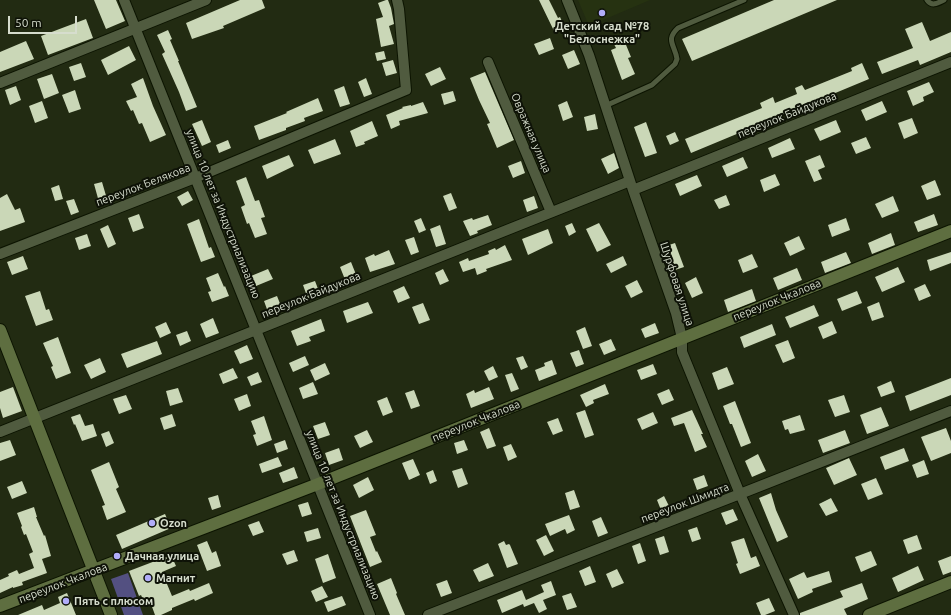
<!DOCTYPE html>
<meta charset="utf-8">
<style>
body{margin:0}
#map{position:relative;width:951px;height:615px;overflow:hidden;background:#222b12;font-family:Ubuntu,sans-serif}
canvas{display:block}
.scale{position:absolute;left:8px;top:16px;width:69px;height:18px;box-sizing:border-box;border:2px solid #d6ddcd;border-top:0;padding-left:5px;font-size:12px;line-height:14px;white-space:nowrap;color:#d6ddcd;-webkit-text-stroke:3px #0e1207;paint-order:stroke}
</style>
<div id="map">
<canvas width="951" height="615"></canvas>
<div class="scale">50 m</div>
</div>
<script>
const g = document.querySelector('canvas').getContext('2d');
g.lineJoin = 'round';
function paint(path, color) { g.fillStyle = color; g.fill(path, 'evenodd'); }
function stroke(path, color, width, dash) { g.strokeStyle = color; g.lineWidth = width; g.lineCap = dash ? 'butt' : 'round'; g.setLineDash(dash || []); g.stroke(path); }
function write(font, color, halo, rows, align = 'center') {
  g.font = font + ' Ubuntu,sans-serif'; g.lineWidth = 4; g.setLineDash([]); g.textBaseline = 'middle'; g.strokeStyle = halo; g.fillStyle = color; for (const [text, x, y, turn = 0] of rows) {
    g.save(); g.translate(x, y); g.rotate((+turn || 0) * Math.PI / 180); g.textAlign = isNaN(turn) ? turn : align; if (halo) g.strokeText(text, 0, 0); g.fillText(text, 0, 0); g.restore();
  }
}
paint(new Path2D(`
 M578,0H650L589,26Z`), '#263211');
paint(new Path2D(`
 M128,573L143,615H124L111,579Z`), '#535081');
paint(new Path2D(`
 M94,0H116L125,21L106,29Z
 M240,0H262L265,8L223,26L224,28L192,39L186,23Z
 M386,0H388L391,8L394,24L389,26L394,44L381,47L376,19L383,17L378,3Z
 M539,0H549L558,18L560,17L565,28L555,33Z
 M774,0H837L692,61L682,39Z
 M86,19L93,38L48,55L41,36Z
 M922,22L930,41L951,32V52L920,65L918,60L882,74L877,62L913,48L905,29Z
 M168,30L172,39L170,40L179,61H178L197,107L186,111L179,92L162,54L165,52L157,35Z
 M550,38L554,49L539,55L534,44Z
 M624,40L631,57L628,58L635,74L622,80L611,50L616,48L614,44Z
 M26,41L34,59L0,72V52Z
 M129,46L136,60L108,75L101,60Z
 M574,50L580,64L568,69L562,55Z
 M384,51L386,59L377,61L375,53Z
 M393,60L397,73L386,76L382,63Z
 M81,63L86,77L74,81L69,67Z
 M862,63L869,79L691,153L685,139L762,108L760,103L773,97L775,103L797,94L795,88L802,85L805,90L852,71L851,68Z
 M440,67L446,79L431,86L425,74Z
 M485,72L514,140L497,148L487,124L490,123L479,100L470,78Z
 M52,74L59,93L44,99L37,79Z
 M143,78L153,106L166,135L150,142L142,123L139,124L133,110L131,111L126,101L137,97L131,84Z
 M366,78L372,94L364,97L358,82Z
 M929,82L934,92L923,97L924,101L913,106L907,91Z
 M16,86L21,100L10,105L5,90Z
 M344,86L350,104L340,107L334,90Z
 M75,90L81,109L69,113L62,95Z
 M453,91L456,101L444,105L441,94Z
 M318,98L323,111L304,118L305,121L286,128V130L259,140L254,126L287,113L286,112Z
 M42,101L48,118L35,123L29,106Z
 M567,101L573,117L563,121L558,105Z
 M882,101L887,112L866,121L861,110Z
 M423,102L428,113L399,121L400,125L391,129L386,115L403,108L402,107L411,105V106Z
 M595,114L598,129L587,131L584,117Z
 M912,118L918,133L904,139L898,123Z
 M202,120L211,142L202,146L192,124Z
 M836,120L841,132L820,141L814,129Z
 M372,121L378,136L364,142L365,144L356,147L350,131Z
 M646,122L657,153L645,157L634,127Z
 M675,132L679,141L670,145L666,136Z
 M866,137L871,148L856,154L851,143Z
 M790,138L795,149L772,158L768,148Z
 M335,139L341,154L314,164L308,150Z
 M228,140L231,148L219,153L216,145Z
 M614,153L619,168L608,174L601,159Z
 M289,155L294,166L267,179L262,166Z
 M820,155L825,167L818,170L822,179L814,182L805,161Z
 M743,157L748,168L727,177L722,166Z
 M521,161L525,173L513,178L508,166Z
 M775,174L780,185L764,192L760,180Z
 M697,175L702,186L680,196L675,184Z
 M246,177L255,201L259,200L265,217L261,218L267,234L255,238L249,223L247,224L241,207L245,205L236,181Z
 M935,180L941,195L927,200L921,186Z
 M102,182L107,199L99,202L94,184Z
 M59,185L63,199L55,201L51,188Z
 M188,191L193,200L182,206L177,197Z
 M451,193L457,208L449,211L443,196Z
 M7,194L15,210L20,208L25,222L0,231V198Z
 M726,195L730,205L719,209L714,200Z
 M534,196L538,208L527,212L523,200Z
 M893,196L899,211L882,218L875,204Z
 M74,199L79,212L71,215L66,201Z
 M139,214L144,228L133,232L128,218Z
 M934,214L938,225L918,232L914,222Z
 M488,215L492,225L477,231L478,233L470,236L463,221L472,218L473,220Z
 M421,218L426,230L419,233L414,221Z
 M846,218L850,230L832,237L828,225Z
 M199,219L209,248L211,247L215,257L201,262L187,224Z
 M572,223L576,232L569,236L565,226Z
 M599,223L611,245L597,252L586,229Z
 M108,225L116,244L108,248L100,229Z
 M440,225L446,244L436,247L430,229Z
 M548,229L553,243L528,255L522,239Z
 M891,233L895,245L872,254L868,243Z
 M87,234L91,246L79,250L75,238Z
 M799,236L805,249L790,256L784,243Z
 M414,237L419,252L411,255L405,240Z
 M675,243L684,267L672,271L663,247Z
 M505,245L512,260L486,269L487,271L477,275L475,268L463,272L459,262L468,258L469,261L489,254L488,251L495,248L496,250Z
 M389,250L395,264L370,272L365,258L374,254L375,256Z
 M846,252L851,263L825,273L821,262Z
 M951,252V263L930,271L927,260Z
 M752,254L758,267L743,273L738,260Z
 M23,256L28,269L12,275L7,262Z
 M623,256L627,265L611,273L606,264Z
 M351,262L357,277L346,282L340,267Z
 M898,267L905,282L882,292L875,277Z
 M797,268L802,280L778,290L773,278Z
 M268,269L273,279L256,286L251,276Z
 M443,269L449,281L440,285L435,273Z
 M218,273L224,287L225,286L229,296L212,302L208,292L211,291L206,278Z
 M696,277L703,293L692,298L685,283Z
 M637,280L643,292L631,298L625,286Z
 M315,281L320,294L308,299L303,285Z
 M925,284L931,296L919,301L914,289Z
 M404,286L410,298L398,303L393,291Z
 M752,289L756,301L728,312L724,300Z
 M40,291L46,310L49,309L53,320L36,326L25,296Z
 M857,291L862,303L842,311L837,299Z
 M277,296L281,306L268,312L264,301Z
 M368,302L373,313L347,323L343,311Z
 M879,302L884,317L872,321L867,307Z
 M423,303L430,320L419,324L412,307Z
 M814,305L819,316L790,328L785,317Z
 M213,318L219,333L206,338L200,324Z
 M321,319L325,331L309,337L311,341L297,346L291,331Z
 M832,321L837,333L823,339L818,327Z
 M166,322L171,333L160,338L155,327Z
 M655,323L659,333L645,338L641,329Z
 M772,324L776,335L744,348L740,337Z
 M585,327L592,346L583,349L576,331Z
 M187,331L191,341L180,346L176,335Z
 M58,337L71,373L56,379L51,367L53,366L43,343Z
 M611,339L616,350L604,355L599,344Z
 M788,340L795,358L783,363L775,345Z
 M157,341L162,354L127,368L121,354Z
 M247,345L253,359L240,364L234,351Z
 M579,350L584,364L576,367L570,353Z
 M305,356L309,365L293,372L289,363Z
 M523,356L528,367L521,370L516,358Z
 M100,358L106,372L91,379L84,365Z
 M552,360L557,374L539,381L535,370L545,366L544,363Z
 M325,363L330,374L315,381L310,370Z
 M653,364L657,374L641,380L637,370Z
 M493,366L498,377L489,381L484,371Z
 M727,367L734,384L718,390L712,373Z
 M233,368L238,378L223,384L219,374Z
 M258,372L262,382L251,386L247,377Z
 M512,373L519,389L511,392L505,375Z
 M951,378V395L910,411L905,396Z
 M891,381L895,392L881,397L877,387Z
 M313,382L318,394L303,399L299,388Z
 M605,384L609,394L593,400L594,403L586,407L580,395Z
 M13,387L22,411L3,418L0,408V392Z
 M489,387L494,399L471,408L466,394L474,390L475,393Z
 M178,388L183,402L170,406L166,391Z
 M669,389L674,400L662,405L657,394Z
 M414,390L420,406L411,409L405,393Z
 M247,394L251,406L239,411L234,399Z
 M126,395L132,409L119,414L113,399Z
 M844,395L850,412L835,417L828,400Z
 M387,397L393,412L383,416L377,401Z
 M735,401L751,443L741,447L732,424H730L723,406Z
 M881,407L889,426L867,434L860,415Z
 M585,410L594,435L585,438L576,413Z
 M692,410L703,434H701L707,447L695,452L684,423L674,426L671,418Z
 M653,412L658,423L642,430L637,419Z
 M80,414L85,426L93,424L97,436L82,441L75,424L74,425L71,417Z
 M172,414L176,426L164,430L160,418Z
 M800,415L805,430L790,434L788,429L785,430L782,421Z
 M264,416L272,440L257,446L253,435L256,434L251,421Z
 M558,418L563,431L553,435L547,422Z
 M325,422L330,435L318,439L313,426Z
 M489,428L496,446L487,449L480,432Z
 M946,428L951,441V453L931,461L921,437Z
 M367,430L373,442L360,448L354,436Z
 M845,430L850,443L823,453L818,440Z
 M109,431L114,443L106,447L101,434Z
 M10,440L16,455L0,461V443Z
 M285,440L288,449L277,453L274,444Z
 M464,440L468,450L457,454L454,443Z
 M511,444L517,457L508,461L503,447Z
 M339,448L343,460L329,465L325,453Z
 M904,448L909,461L885,470L880,457Z
 M758,454L766,471L752,477L745,461Z
 M278,457L282,466L262,473L259,464Z
 M849,458L857,475L834,485L826,468Z
 M413,459L420,475L409,480L402,463Z
 M924,460L929,474L917,478L912,465Z
 M109,462L119,487L116,489L126,512L107,520L102,506L105,505L91,470Z
 M294,467L298,478L283,483L279,473Z
 M462,468L468,484L458,488L452,471Z
 M433,470L437,481L430,484L426,473Z
 M704,475L708,486L697,490L693,479Z
 M368,477L374,490L359,498L353,485Z
 M876,478L883,494L868,500L861,484Z
 M22,481L27,493L12,499L7,487Z
 M574,490L580,507L570,510L565,493Z
 M771,493L776,510L788,537L777,542L759,498Z
 M218,495L221,507L212,510L208,498Z
 M664,496L669,506L661,510L657,500Z
 M831,498L838,511L826,516L819,504Z
 M308,502L312,514L302,517L298,505Z
 M34,507L37,517H36L44,536L45,535L51,556L42,559L47,573L22,582L23,585L13,588V587L0,593V580L9,576L8,574L17,570L19,574L34,568L29,554L33,552L26,534L24,535L21,527L22,526L17,513Z
 M733,509L738,520L726,525L721,513Z
 M366,510L376,535L370,537L376,552L377,551L382,562L370,567L350,516Z
 M165,514L171,528L122,549L116,535Z
 M569,515L575,530L567,534L565,529L550,536L545,524Z
 M601,517L608,533L598,537L592,521Z
 M259,521L264,532L253,536L248,525Z
 M697,527L701,539L692,542L688,530Z
 M318,528L321,538L307,542L304,532Z
 M546,535L554,551L544,556L536,540Z
 M917,535L922,549L908,554L903,540Z
 M664,536L669,552L660,555L655,539Z
 M744,538L751,558L756,556L760,566L740,574L736,564L738,563L731,542Z
 M207,541L212,553L216,551L221,566L207,571L197,545Z
 M504,541L506,545L509,544L510,545L518,564L507,568L498,544Z
 M640,543L646,561L638,564L632,546Z
 M294,550L298,561L287,565L282,554Z
 M871,551L877,565L861,572L855,557Z
 M328,554L336,578L323,583L315,559Z
 M171,555L176,566L162,572L172,596L189,589L190,591L209,583L213,593L195,601L194,599L172,608V610L161,615H155L151,604L146,606L141,595L139,596L129,571Z
 M951,556V572L943,575L938,561Z
 M488,563L494,576L479,582L473,570Z
 M590,566L596,582L585,586L579,571Z
 M918,566L924,580L898,592L892,578Z
 M617,569L624,583L612,588L606,574Z
 M829,571L832,582L812,589L813,592L798,599L789,579L804,572L807,578Z
 M391,578L397,593L396,594L405,615H390L377,584Z
 M447,580L452,593L441,597L436,584Z
 M551,581L556,595L543,600L547,609L539,613L534,603L524,607L523,604L502,613L497,600L522,590L526,600L544,592L541,585Z
 M862,583L868,599L844,609L847,615H800V613L843,597L840,591Z
 M322,586L328,597L316,602L311,591Z
 M67,593L76,615H18L42,605L44,610L60,603L58,597Z
 M571,593L577,607L567,610L562,596Z
 M342,596L346,605L328,612L324,602Z
 M769,598L775,611L765,615H761L756,603Z`), '#cad7b7');
const lane = new Path2D(`
 M927,0C932,7 938,3 944,0
 M605,106L652,85L675,64L677,59C675,45 665,40 678,28L744,0`);
const street = new Path2D(`
 M124,0L370,615
 M567,0L589,55L633,190L676,313L682,338V352L740,494L794,615
 M488,62L551,212
 M0,83L206,0
 M633,190L951,62
 M0,254L195,178L406,90L399,9L397,0
 M0,432L630,181
 M428,615L740,494L951,411`);
const secondary = new Path2D(`
 M0,330L111,615
 M0,606L318,484L951,231
 M869,615L951,582`);
stroke(lane, '#0c1400', 7);
stroke(street, '#0c1400', 12);
stroke(secondary, '#0c1400', 14);
stroke(lane, '#505b3f', 5);
stroke(street, '#505b3f', 10);
stroke(secondary, '#5e6e40', 12);
for (const [x, y, r, color] of [
 [602,13,4,"#b1adfa"],
 [152,523,4,"#b1adfa"],
 [117,556,4,"#b1adfa"],
 [148,578,4,"#b1adfa"],
 [66,601,4,"#b1adfa"]
]) { const dot = new Path2D(); dot.arc(x, y, r, 0, 2 * Math.PI); g.fillStyle = color; g.fill(dot); stroke(dot, '#0e1207', 1.5); }
write('bold 11px', '#d6ddcd', '#0e1207', [
 ["Детский сад №78",602,26,"center"],
 ["\"Белоснежка\"",602,39,"center"],
 ["Ozon",160,523],
 ["Дачная улица",125,556],
 ["Магнит",156,578],
 ["Пять с плюсом",74,601]
], 'left');
write('11px', '#d6ddcd', '#0e1207', [
 ["переулок Байдукова",787,115,-22],
 ["Овражная улица",531,133,67],
 ["переулок Белякова",143,185,-21],
 ["улица 10 лет за Индустриализацию",223,214,68],
 ["Шурфовая улица",677,284,72],
 ["переулок Байдукова",311,295,-22],
 ["переулок Чкалова",777,300,-22],
 ["переулок Чкалова",476,421,-22],
 ["переулок Шмидта",685,503,-21],
 ["улица 10 лет за Индустриализацию",343,515,68],
 ["переулок Чкалова",63,583,-21]
]);
</script>
